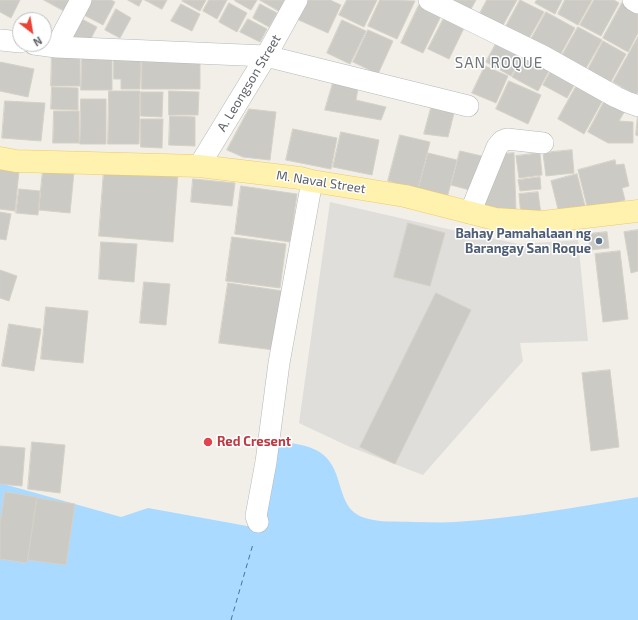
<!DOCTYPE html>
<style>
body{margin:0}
#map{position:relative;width:638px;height:620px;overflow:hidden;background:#f1efe8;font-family:"Exo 2",sans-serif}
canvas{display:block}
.north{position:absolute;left:12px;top:12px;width:40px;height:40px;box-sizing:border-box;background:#fff;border:1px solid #bfc1c3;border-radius:50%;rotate:149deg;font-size:11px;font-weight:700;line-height:16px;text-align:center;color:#5f6368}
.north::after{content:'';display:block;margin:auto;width:14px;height:18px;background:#ea4335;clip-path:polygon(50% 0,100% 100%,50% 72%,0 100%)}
</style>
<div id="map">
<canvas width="638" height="620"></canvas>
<div class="north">N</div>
</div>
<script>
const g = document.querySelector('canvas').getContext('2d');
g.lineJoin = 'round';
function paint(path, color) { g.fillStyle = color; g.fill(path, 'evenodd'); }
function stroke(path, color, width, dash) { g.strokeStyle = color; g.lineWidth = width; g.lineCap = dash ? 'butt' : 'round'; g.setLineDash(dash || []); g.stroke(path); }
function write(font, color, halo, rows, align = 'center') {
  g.font = font + ' "Exo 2",sans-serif'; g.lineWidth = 3; g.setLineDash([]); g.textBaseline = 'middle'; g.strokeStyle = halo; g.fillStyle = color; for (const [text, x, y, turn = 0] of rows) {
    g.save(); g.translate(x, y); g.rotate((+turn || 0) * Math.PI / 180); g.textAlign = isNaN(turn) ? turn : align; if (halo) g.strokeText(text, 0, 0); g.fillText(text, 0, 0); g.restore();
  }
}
paint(new Path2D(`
 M330,202L448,229L519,244L578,240L588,341L520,343L523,361L423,475L350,447L299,423Z`), '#e0deda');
paint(new Path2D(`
 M272,443C294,442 322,445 333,467C343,486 341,511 365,518C380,523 398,521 413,522C427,522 442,523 455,522C517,518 578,507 638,497V620H0V483L121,517L148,508L247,526L252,525Z`), '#aadaff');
stroke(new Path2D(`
 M231,620L253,544`), '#4174aa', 1, [5, 4]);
const building = new Path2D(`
 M0,0H20L11,18L0,12Z
 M44,0H77L70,14Z
 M90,0H111L115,2L103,25L82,14Z
 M128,0H142L139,6Z
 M145,0H167L162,9Z
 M183,0H206L200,11L182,1Z
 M209,0H227L217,19L203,11Z
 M235,0H257L251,10L235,1Z
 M260,0H285L279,11Z
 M300,0H330L341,5L328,33L292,17Z
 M347,0H377L364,27L339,15Z
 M380,0L415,1L397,39L368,26Z
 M439,0H476L467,16Z
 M487,0H517L502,27L479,15Z
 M520,0L544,12L527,42L504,30Z
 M537,0H562L555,14L535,3Z
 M565,0H592L578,25L558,14Z
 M594,0H614L619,3L601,36L580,25Z
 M229,3L247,13L237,32L219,22Z
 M622,3L638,12V33L628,52L603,38Z
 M181,4L200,14L192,31L171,21Z
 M260,4L277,13L269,27L253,18Z
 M419,5L441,16L423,53L401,43Z
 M116,9L131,18L120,38L105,30Z
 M546,12L575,28L559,57L530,41Z
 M446,14L466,24L449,59L428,49Z
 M76,16L97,27L87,46L66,35Z
 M248,19L267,29L260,42L240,32Z
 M342,20L366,31L350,64L327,53Z
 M578,27L602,40L585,70L561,57Z
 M368,30L393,41L378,74L353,62Z
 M638,37V92L636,95L613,82Z
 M498,40L523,54L511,76L486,62Z
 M603,41L626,54L608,87L585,75Z
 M52,51H80V86H51Z
 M82,51H112V90H81Z
 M114,51H141L140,89H121V79H114Z
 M525,52L551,67L538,91L512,77Z
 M142,61L200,62V89H142Z
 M0,62L34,69L28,97L0,91Z
 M554,65L578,78L567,98L543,85Z
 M485,66L508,76L496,103L472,93Z
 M335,76L359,82L356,100L386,107L381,120L325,110Z
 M509,81L541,95L528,124L496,109Z
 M579,81L605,96L584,134L558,119Z
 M52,87L78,88V110L51,109Z
 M109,91H140L139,144H108Z
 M169,91L199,92L198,115H169Z
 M141,92H163L162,117L141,116Z
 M606,98L626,109L619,121L633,122V143H608L588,132Z
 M81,99H106V144H80Z
 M5,101L45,103L41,141L2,138Z
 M431,108L454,113L448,137L424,134Z
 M249,109L276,112L270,160L243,157L227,150Z
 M54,111H79V143H53Z
 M638,112V136L636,135Z
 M170,116L195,117V146L169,145Z
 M141,119H163L162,148L141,147Z
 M293,129L337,138L331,169L286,160Z
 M341,132L379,140L372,175L333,167Z
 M400,135L430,142L418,189L388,181Z
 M572,150L574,173L546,176L543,153Z
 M460,151L486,157L477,192L451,185Z
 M428,153L457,160L447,198L418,190Z
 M514,153L516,211L476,206L503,154Z
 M540,153L542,175L519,178L516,156Z
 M615,160L616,165L624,164L629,186L622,188L625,200L588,210L578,170Z
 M0,169L19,171L15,211L0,209Z
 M43,169L74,172L70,213L39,210Z
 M104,169L178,174L173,242L99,236Z
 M577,174L586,210L560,217L551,181Z
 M540,177L541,189L520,191L518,180Z
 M193,179L235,183L232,206L191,202Z
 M241,186L297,194L290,242L235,234Z
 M19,189L40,191L38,215L16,213Z
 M538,192L541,214L521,216L519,194Z
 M0,212L11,214L6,240L0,239Z
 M408,223L445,233L430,286L394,277Z
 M638,230V271L631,273L624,232Z
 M607,232L609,248L590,250L588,234Z
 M232,237L286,244L280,288L226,281Z
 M101,242L137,244L134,282L99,279Z
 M620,251L628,319L603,322L595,254Z
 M0,270L17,276L9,301L0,298Z
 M144,282L170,284L166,325L140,323Z
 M228,283L283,291L274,350L219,343Z
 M436,293L471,310L395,464L360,447Z
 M46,307L88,311L83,363L41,359Z
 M9,324L41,329L34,371L2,366Z
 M610,370L619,447L591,451L582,373Z
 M32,442L65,445L60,493L28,489Z
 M0,446L25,448L22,486L0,484Z
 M5,492L37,497L27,563L0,559V524Z
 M37,498L75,504L66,565L28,560Z`);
paint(building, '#cccac5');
stroke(building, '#d6d1c6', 1);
const minor = new Path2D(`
 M429,0L543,56L616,97L627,102L638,106
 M633,0L638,3
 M0,40L20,42
 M34,44L56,47L266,56L468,106
 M56,47L81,0
 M199,166L266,56L297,0
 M470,213L497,147L502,141L507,139L543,143
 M258,522L256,516L266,462L279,363L312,181`);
const major = new Path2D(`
 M0,158L16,161L199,166L300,178L312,181L405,196L495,219L543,222L638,211`);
stroke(minor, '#b5b8bc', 22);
stroke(major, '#f2c960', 23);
stroke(minor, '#fff', 21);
stroke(major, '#fff2af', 22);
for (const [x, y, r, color] of [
 [599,241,4,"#5c6f8a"],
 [208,442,5,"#e0444e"]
]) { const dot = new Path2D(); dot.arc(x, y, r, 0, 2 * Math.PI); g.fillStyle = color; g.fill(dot); stroke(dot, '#fff', 1.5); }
write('13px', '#5f6368', '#fff', [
 ["A. Leongson Street",249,83,-59],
 ["M. Naval Street",321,182,9]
]);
write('bold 13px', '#4e5e75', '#fff', [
 ["Bahay Pamahalaan ng",591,234],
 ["Barangay San Roque",591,249]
], 'right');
write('bold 13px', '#be3a42', '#fff', [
 ["Red Cresent",217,442]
], 'left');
g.letterSpacing = '1px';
write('15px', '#70757a', '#fff', [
 ["SAN ROQUE",499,63]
]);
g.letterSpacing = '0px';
</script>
